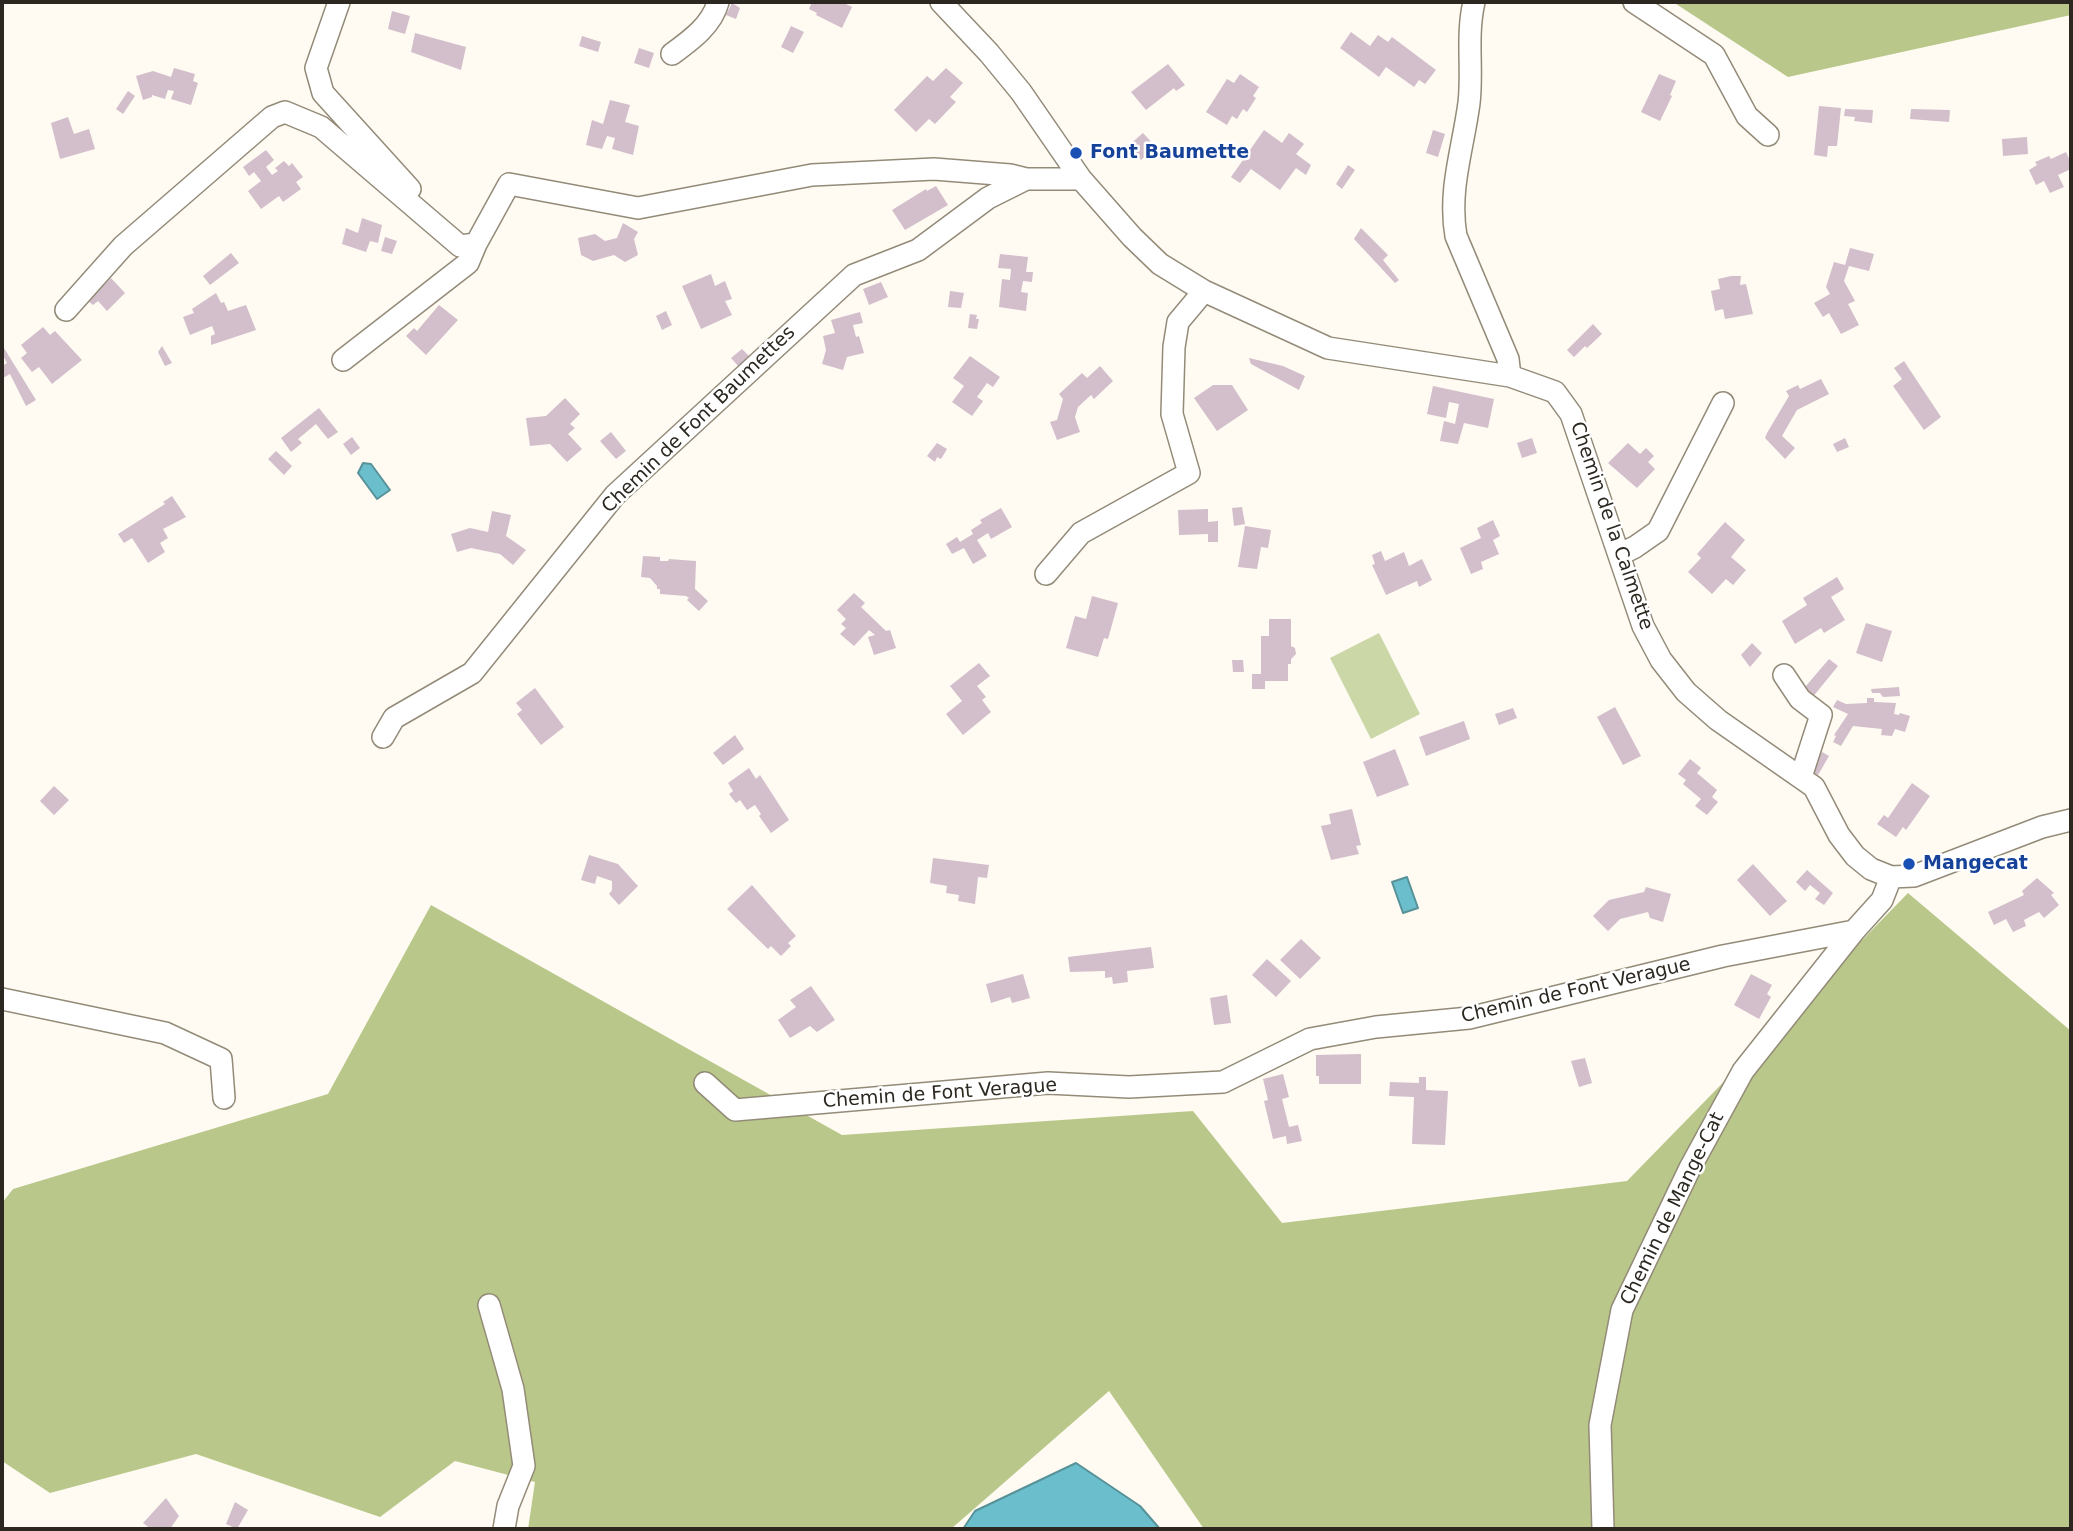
<!DOCTYPE html>
<style>
body{margin:0}
#map{position:relative;width:2073px;height:1531px;overflow:hidden;background:#fffbf3;font-family:"DejaVu Sans",sans-serif}
canvas{display:block}
.frame{position:absolute;inset:0;border:4px solid #2c2821;pointer-events:none}
</style>
<div id="map">
<canvas width="2073" height="1531"></canvas>
<div class="frame"></div>
</div>
<script>
const g = document.querySelector('canvas').getContext('2d');
g.lineJoin = 'round';
function paint(path, color) { g.fillStyle = color; g.fill(path, 'evenodd'); }
function stroke(path, color, width, dash) { g.strokeStyle = color; g.lineWidth = width; g.lineCap = dash ? 'butt' : 'round'; g.setLineDash(dash || []); g.stroke(path); }
function write(font, color, halo, rows, align = 'center') {
  g.font = font + ' "DejaVu Sans",sans-serif'; g.lineWidth = 5; g.setLineDash([]); g.textBaseline = 'middle'; g.strokeStyle = halo; g.fillStyle = color; for (const [text, x, y, turn = 0] of rows) {
    g.save(); g.translate(x, y); g.rotate((+turn || 0) * Math.PI / 180); g.textAlign = isNaN(turn) ? turn : align; if (halo) g.strokeText(text, 0, 0); g.fillText(text, 0, 0); g.restore();
  }
}
paint(new Path2D(`
 M1379,633L1420,714L1371,739L1330,658Z`), '#cbd7a6');
paint(new Path2D(`
 M1673,2H2071V15L1788,77Z
 M1908,893L2071,1031V1529H1204L1109,1391L951,1529H528L535,1482L455,1461L380,1517L196,1454L50,1493L2,1461V1203L13,1189L328,1094L431,905L842,1135L1193,1111L1282,1223L1627,1181Z`), '#b9c88a');
const water = new Path2D(`
 M363,463L371,464L390,490L377,499L358,473Z
 M1407,877L1418,908L1403,913L1392,882Z
 M1076,1463L1140,1506L1160,1529H963L975,1511Z`);
paint(water, '#6bbfcd');
stroke(water, '#589299', 2);
paint(new Path2D(`
 M812,2H847L846,4L852,7L842,28L816,15L817,13L809,9Z
 M732,3L740,8L736,19L726,15Z
 M392,11L410,16L405,34L388,29Z
 M791,26L804,32L793,53L781,47Z
 M1351,32L1370,46L1378,35L1388,42L1392,37L1436,70L1425,84L1419,80L1414,87L1386,67L1379,77L1340,48Z
 M415,33L466,47L461,70L411,52Z
 M582,36L601,42L598,52L579,46Z
 M639,48L654,53L649,68L634,63Z
 M1168,64L1185,85L1176,91L1174,88L1146,110L1131,92Z
 M174,68L195,74L193,81L198,83L191,105L171,99L174,91L168,90L165,99L152,95V97L143,100L136,76L153,71L171,77Z
 M946,68L963,83L950,97L956,102L935,124L929,119L916,132L894,110L927,76L933,81Z
 M1240,74L1259,87L1253,96L1256,98L1247,112L1243,109L1237,119L1232,116L1227,125L1206,112L1227,79L1234,83Z
 M1659,74L1676,81L1670,95L1672,96L1660,121L1641,112Z
 M128,91L135,96L123,114L116,109Z
 M610,100L630,105L625,122L639,126L633,155L612,149L615,138L607,136L602,149L586,145L592,120L603,124Z
 M1819,106L1841,108L1837,146H1828L1827,157L1814,155Z
 M1845,109L1873,110L1872,123L1854,121L1855,117L1844,116Z
 M1911,109L1950,110L1949,122L1910,119Z
 M68,117L74,134L89,129L95,149L60,159L51,123Z
 M1264,130L1282,143L1289,133L1304,144L1296,154L1311,165L1306,175L1296,168L1280,190L1251,169L1240,183L1231,177Z
 M1433,130L1445,134L1438,157L1426,153Z
 M1143,133L1156,147L1141,160L1129,145Z
 M2027,137L2028,154L2003,156L2002,139Z
 M266,150L274,160L266,167L272,175L278,171L275,168L284,161L289,166L292,163L303,177L296,182L301,189L283,202L279,196L261,209L248,191L261,181L254,172L249,176L243,167Z
 M2066,152L2071,163V169L2058,175L2064,187L2050,193L2044,181L2036,185L2029,170L2037,165L2035,162L2049,156L2051,159Z
 M1348,165L1355,170L1342,189L1336,184Z
 M936,186L948,205L905,230L892,210L926,189L927,191Z
 M362,218L382,225L378,243L370,241L366,252L342,244L346,228L358,233Z
 M623,223L638,232L634,239L638,255L625,262L614,255L593,261L581,255L578,238L595,234L605,241L617,238Z
 M1361,228L1388,255L1383,260L1399,280L1395,283L1354,239Z
 M385,237L397,241L392,254L381,251Z
 M1850,248L1874,254L1869,271L1849,266L1844,281L1855,301L1848,304L1859,325L1841,334L1829,313L1823,317L1814,303L1830,294L1826,287L1834,262L1845,265Z
 M231,253L239,263L210,285L203,276Z
 M1000,254L1028,257L1026,272H1033L1032,282L1023,281L1021,292L1028,293L1026,311L999,307L1002,279L1010,280L1011,269L998,268Z
 M711,274L715,286L725,281L732,299L725,301L732,315L701,329L682,286Z
 M1731,276H1741L1740,285L1746,284L1753,314L1725,319L1723,309L1715,311L1711,291L1720,289L1718,279Z
 M111,278L125,293L107,311L98,301L93,305L88,301Z
 M881,282L888,297L869,305L863,289Z
 M950,291L964,293L961,308L948,307Z
 M216,293L221,303L224,302L228,311L246,305L256,330L211,345V336L215,334L212,326L190,335L183,317L194,313L192,309Z
 M439,305L458,320L426,355L406,336L414,328L417,331Z
 M666,311L672,325L662,330L656,316Z
 M860,312L863,323L853,325L856,337L859,336L864,353L847,357L843,370L822,364L826,350L823,336L835,333L831,320Z
 M970,314L977,315L976,319H979L977,329L968,328Z
 M1593,324L1602,334L1587,348L1585,346L1574,357L1567,350Z
 M43,327L50,335L55,331L82,360L52,384L39,367L32,372L21,358L27,353L21,345Z
 M162,346L172,363L165,366L158,352Z
 M4,348L36,400L26,406L10,374L3,378L2,375V366L7,363L2,354Z
 M742,349L750,357L739,367L731,358Z
 M970,356L1000,377L993,387L987,383L977,397L983,401L972,416L952,402L964,386L953,378Z
 M1249,358L1283,366L1305,376L1299,390L1251,364Z
 M1904,361L1941,417L1924,430L1893,386L1902,379L1894,368Z
 M1100,366L1113,381L1094,399L1091,395L1078,407L1075,417L1080,432L1057,440L1050,422L1057,420L1063,399L1059,394L1082,373L1087,378Z
 M1821,379L1829,394L1797,410L1782,436L1795,448L1785,459L1765,438L1767,433L1789,396L1786,391L1798,385L1800,389Z
 M1213,385H1232L1248,410L1217,431L1194,398Z
 M1433,386L1494,399L1488,428L1464,423L1458,444L1440,441L1444,421L1455,424L1459,404L1449,402L1446,418L1427,414Z
 M565,398L580,414L570,424L575,428L568,434L582,449L567,462L550,444L530,446L526,418L546,416Z
 M319,408L338,432L328,439L316,424L298,439L302,443L291,452L281,438Z
 M611,432L626,451L616,459L600,441Z
 M352,437L360,448L351,455L343,444Z
 M1532,438L1537,453L1522,458L1517,443Z
 M1845,438L1849,447L1837,452L1833,444Z
 M937,443L947,449L941,459L937,457L935,462L927,456Z
 M1628,443L1640,454L1646,448L1654,456L1648,462L1655,469L1637,488L1608,463Z
 M276,451L292,466L284,475L268,459Z
 M172,496L186,517L163,529L168,538L160,543L165,552L148,563L132,538L124,543L118,534L165,504L163,502Z
 M1242,507L1245,524L1234,526L1232,508Z
 M1001,508L1012,527L991,539L988,533L977,540L987,556L973,564L964,548L952,554L946,544L957,537L960,542L973,534L971,530L982,523L980,520Z
 M1208,509V522L1218,521V542H1208V534L1179,535L1178,510Z
 M492,511L511,515L506,536L526,550L513,565L500,554L471,548L457,552L451,534L470,528L488,532Z
 M1493,520L1500,536L1493,540L1499,554L1481,562L1483,569L1471,574L1460,548L1481,538L1477,528Z
 M1725,522L1745,540L1731,557L1746,570L1733,585L1726,579L1712,594L1688,572L1701,558L1697,554Z
 M1245,526L1271,530L1268,548L1261,547L1257,569L1238,567Z
 M1381,551L1385,561L1404,552L1409,566L1422,559L1432,580L1419,587L1417,581L1386,595L1372,565L1375,564L1372,555Z
 M643,556L660,557V561H668L669,559L696,561L695,589L708,601L699,611L687,600L689,598L686,596L660,594V589H657V586L650,578L641,577Z
 M1837,577L1844,589L1831,597L1845,620L1824,633L1821,628L1795,644L1782,621L1807,605L1803,598Z
 M854,593L865,603L861,607L886,631L890,630L896,648L874,655L868,637L875,635L869,630L854,646L840,634L846,628L841,624L846,619L837,610Z
 M1092,596L1118,603L1108,639L1104,638L1098,657L1066,648L1075,616L1086,619Z
 M1269,619H1291V646L1295,648L1296,654L1291,659V664H1288V681H1265V689H1252V674H1261V636H1269Z
 M1866,623L1892,631L1882,662L1856,653Z
 M1752,643L1762,653L1750,667L1741,655Z
 M1829,659L1838,666L1812,698L1800,693Z
 M1232,660H1243L1244,672H1233Z
 M979,663L990,676L977,686L986,697L982,700L991,712L963,735L946,714L962,701L950,686Z
 M1899,687L1900,696L1883,697L1880,693H1872L1871,689Z
 M535,688L564,727L541,745L517,714L522,710L516,703Z
 M1867,698H1874V702L1896,703L1894,714L1899,715L1900,713L1910,716L1905,732L1895,729L1892,736L1881,735L1882,729L1853,726L1841,746L1833,742L1836,736L1834,735L1848,714L1833,707L1837,700L1846,704L1867,703Z
 M1615,707L1641,756L1623,765L1597,717Z
 M1513,708L1517,718L1499,725L1495,714Z
 M1464,721L1470,739L1426,756L1419,737Z
 M735,735L744,749L723,765L713,753Z
 M1395,749L1409,785L1377,797L1363,762Z
 M1822,752L1829,756L1818,775L1811,771Z
 M1690,759L1701,768L1697,773L1717,790L1712,797L1718,802L1707,815L1695,806L1701,799L1683,784L1686,780L1678,774Z
 M749,768L756,779L760,775L789,820L771,833L759,816L761,814L755,805L747,810L740,800L736,803L729,794L733,791L728,783Z
 M1912,783L1930,796L1906,830L1903,827L1896,837L1877,824L1884,815L1888,818Z
 M54,786L69,800L54,815L40,801Z
 M1352,809L1361,845L1356,846L1359,854L1331,860L1321,826L1331,824L1329,814Z
 M589,855L618,864L638,886L619,905L609,894L612,890V881L597,876L595,884L581,880Z
 M933,858L989,865L987,878L978,877L975,904L958,901L959,895L946,893L947,886L930,883Z
 M1753,864L1787,901L1770,916L1737,880Z
 M1807,870L1833,893L1824,905L1815,899L1820,893L1810,885L1805,891L1796,882Z
 M2037,878L2054,893L2051,895L2059,905L2044,918L2039,912L2024,920L2026,926L2013,932L2006,919L1994,925L1988,912L2024,895L2022,891Z
 M752,885L796,936L788,943L791,946L781,956L771,946L768,949L727,909Z
 M1646,887L1671,894L1663,922L1650,918L1648,912L1620,919L1608,931L1593,916L1609,900L1644,892Z
 M1301,939L1321,958L1300,979L1280,960Z
 M1151,947L1154,968L1127,971L1128,982L1113,984L1112,977L1105,978V971L1070,972L1068,957Z
 M1267,959L1291,981L1276,997L1252,975Z
 M1023,974L1030,998L1012,1003L1010,997L991,1003L986,984Z
 M1751,974L1772,985L1767,994L1771,997L1759,1019L1734,1005Z
 M811,986L835,1020L817,1032L810,1026L790,1038L778,1020L796,1007L790,1000Z
 M1227,995L1231,1023L1214,1025L1210,998Z
 M1361,1054V1084H1319V1076H1316V1055Z
 M1585,1058L1592,1083L1579,1087L1571,1061Z
 M1283,1074L1289,1097L1282,1099L1289,1127L1298,1125L1302,1141L1287,1144L1286,1136L1273,1139L1264,1101L1268,1100L1263,1079Z
 M1419,1077H1426V1090L1448,1091L1445,1145L1412,1144L1414,1097L1389,1096L1390,1082L1419,1083Z
 M166,1498L179,1516L170,1529H151L143,1523Z
 M235,1502L248,1510L237,1529L226,1524Z`), '#d3becb');
const minor = new Path2D(`
 M339,2L316,68L323,93L410,189
 M941,2L989,53L1021,92L1081,179L1132,237L1160,264L1204,291L1328,348L1510,376L1555,392L1571,414L1643,626L1661,660L1686,692L1718,720L1814,787L1839,835L1855,856L1871,869L1891,877L1914,876L2042,827L2071,820
 M1474,2C1466,37 1473,69 1469,103C1463,149 1448,190 1456,236L1508,359L1510,376
 M1634,2L1714,55L1747,116L1768,135
 M672,54C691,40 712,25 718,2
 M66,310L123,246L272,117L285,112L321,127L460,246L476,244L509,184L638,208L812,175L934,169L1010,175L1026,179H1081
 M343,360L468,263L476,244
 M1619,555L1635,547L1658,531L1723,403
 M1046,574L1081,533L1189,473L1172,414L1174,347L1178,322L1204,291
 M1784,675L1800,699L1821,715L1801,777
 M383,737L394,718L472,673L615,495L854,275L918,250L988,198L1026,179
 M2,999L165,1033L221,1059L224,1098
 M705,1083L735,1110L1048,1083L1129,1087L1223,1082L1310,1039L1376,1027L1469,1018L1723,956L1854,931L1882,900L1891,877
 M489,1305L513,1389L524,1466L508,1506L504,1529
 M1603,1529L1600,1425L1622,1310L1690,1168L1743,1071L1854,931`);
stroke(minor, '#938b78', 24);
stroke(minor, '#fff', 21);
for (const [x, y, r, color] of [
 [1076,153,7,"#1a4fb4"],
 [1909,864,7,"#1a4fb4"]
]) { const dot = new Path2D(); dot.arc(x, y, r, 0, 2 * Math.PI); g.fillStyle = color; g.fill(dot); stroke(dot, '#fff', 2.5); }
write('bold 19px', '#164399', '#fff', [
 ["Font Baumette",1090,153],
 ["Mangecat",1923,864]
], 'left');
write('19px', '#2c2821', '#fff', [
 ["Chemin de Font Baumettes",699,420,-44],
 ["Chemin de la Calmette",1611,526,71],
 ["Chemin de Font Verague",1576,991,-13],
 ["Chemin de Font Verague",940,1094,-4],
 ["Chemin de Mange-Cat",1673,1209,-64]
]);
</script>
